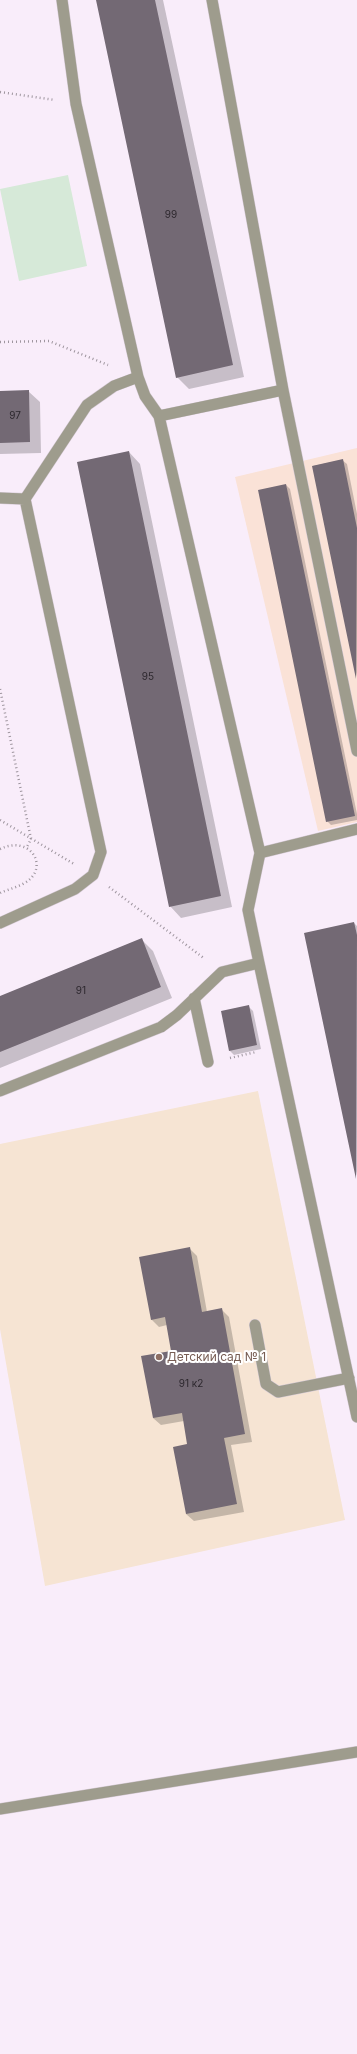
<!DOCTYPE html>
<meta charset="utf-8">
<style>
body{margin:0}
canvas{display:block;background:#f9edfa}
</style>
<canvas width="357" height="2054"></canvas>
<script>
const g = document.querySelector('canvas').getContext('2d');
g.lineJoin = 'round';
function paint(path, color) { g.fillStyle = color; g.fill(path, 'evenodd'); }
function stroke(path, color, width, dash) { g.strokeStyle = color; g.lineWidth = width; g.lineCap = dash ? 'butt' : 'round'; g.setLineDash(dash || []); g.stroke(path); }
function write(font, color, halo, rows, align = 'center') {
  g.font = font + ' Inter,sans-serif'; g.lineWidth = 4; g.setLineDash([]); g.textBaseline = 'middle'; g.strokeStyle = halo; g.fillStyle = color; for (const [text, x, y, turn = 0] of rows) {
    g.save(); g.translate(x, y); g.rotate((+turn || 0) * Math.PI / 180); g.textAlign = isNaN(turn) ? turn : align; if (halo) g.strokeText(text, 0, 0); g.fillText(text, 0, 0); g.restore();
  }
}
paint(new Path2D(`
 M357,448V822L318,831L235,477Z`), '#fae2d7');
paint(new Path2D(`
 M258,1091L345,1520L45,1586L0,1329V1144Z`), '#f6e4d3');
paint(new Path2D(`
 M68,175L87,266L19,281L0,189Z`), '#d6e9d8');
paint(new Path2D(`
 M97,0H163L244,377L189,389L177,377Z
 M28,391L40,402L41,453L0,454V392Z
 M129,452L140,464L232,907L181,918L170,906Z
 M342,460L347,464L357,514V677L313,466Z
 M286,485L290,489L357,814V820L331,825L327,821Z
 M354,923L357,926V1176L305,934Z
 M141,939L153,951L172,998L0,1068V997Z
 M249,1007L253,1011L261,1049L234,1055L230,1051Z
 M189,1248L197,1256L207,1312L221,1309L229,1317L252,1442L231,1445L244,1512L194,1521L186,1514L188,1445L184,1421L161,1425L153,1418L172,1351L167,1325L159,1327L151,1319Z`), '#0003');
paint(new Path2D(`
 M96,0H155L233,365L176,378Z
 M29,390L30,442L0,443V391Z
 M129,451L221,896L169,907L77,462Z
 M343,459L357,528L356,679L312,466Z
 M286,484L355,816L326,822L258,490Z
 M354,922L357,935L356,1179L304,933Z
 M142,938L161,987L0,1052V996Z
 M249,1005L257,1045L229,1051L221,1011Z
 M190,1247L202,1312L222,1308L245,1434L224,1438L237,1504L186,1514L173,1447L187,1444L182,1413L153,1418L141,1356L171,1351L165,1317L151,1320L139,1257Z`), '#736974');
const service = new Path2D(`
 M212,0L283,390
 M159,416L283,390L357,751
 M0,498L25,499L101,852L93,875L75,889L0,923
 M25,499L87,405L114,386L138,377
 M260,853L357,829
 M259,963L357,1417
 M194,998L208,1062
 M0,1091L161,1027L177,1015L222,972L259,963L248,910L260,853L159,416L145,396L138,377L76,104L62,0
 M255,1325L266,1384L278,1392L349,1378
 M0,1809L357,1752`);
stroke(service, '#d5cad5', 12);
stroke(new Path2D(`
 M0,92L55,100
 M0,342L49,341L108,365
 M0,689L31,839L27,847
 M0,820L74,864
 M0,849C29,835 48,864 29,880C22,886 9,889 0,893
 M109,887L205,959
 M230,1058L256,1052`), '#9f969f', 2.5, [1, 3]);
stroke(service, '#9e9c8d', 11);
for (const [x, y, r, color] of [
 [159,1357,4,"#8d6e63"]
]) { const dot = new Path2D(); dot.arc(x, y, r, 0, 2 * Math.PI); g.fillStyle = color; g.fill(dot); stroke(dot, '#fff', 1.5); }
write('10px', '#2c272d', null, [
 ["99",171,215],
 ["97",15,416],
 ["95",148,677],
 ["91",81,991],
 ["91 к2",191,1384]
]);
write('12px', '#785e54', '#fff', [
 ["Детский сад № 1",167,1357]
], 'left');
</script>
